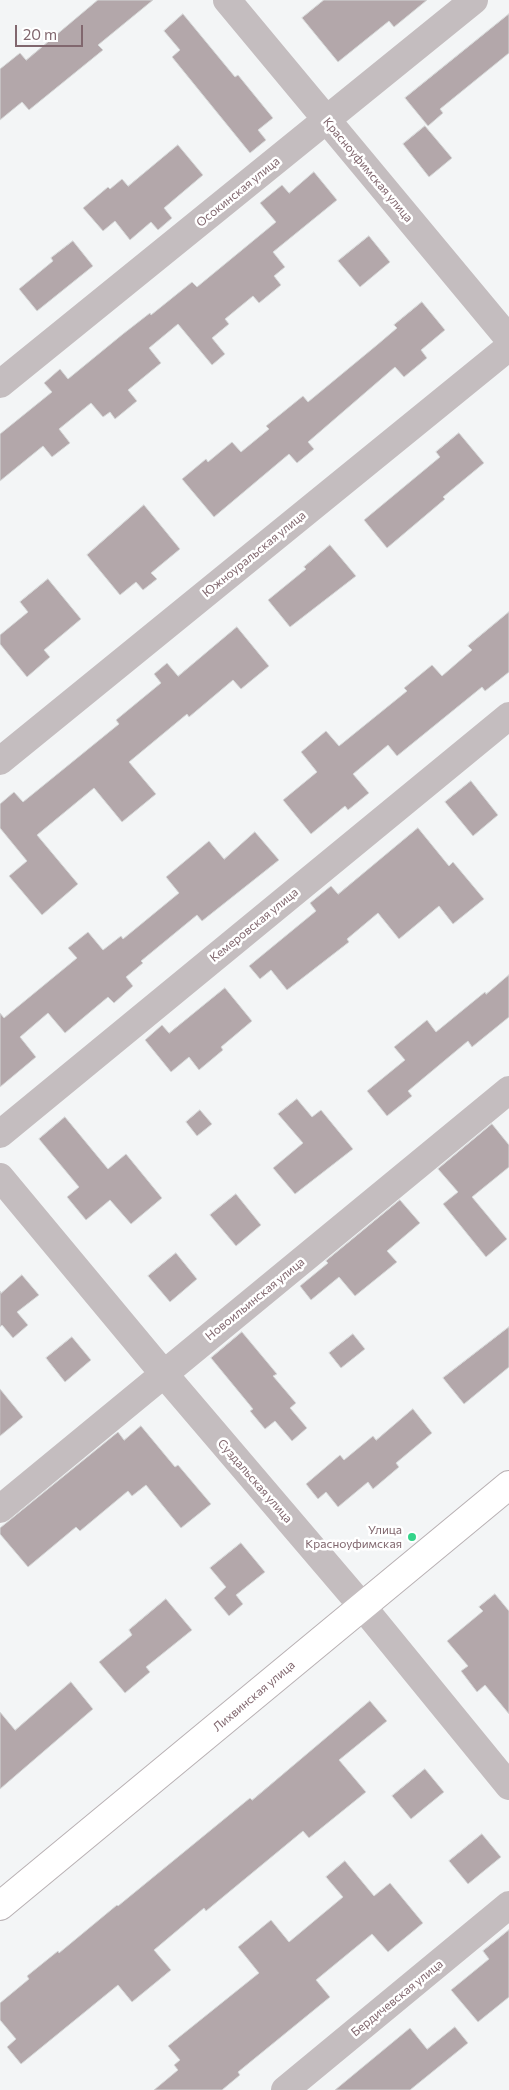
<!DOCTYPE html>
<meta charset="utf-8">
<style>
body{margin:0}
#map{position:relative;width:509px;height:2090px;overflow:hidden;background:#f3f5f6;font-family:Commissioner,sans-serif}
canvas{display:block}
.scale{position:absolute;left:15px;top:25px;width:68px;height:22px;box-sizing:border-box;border:2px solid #81676e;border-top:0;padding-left:6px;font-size:15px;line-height:18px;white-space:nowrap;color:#81676e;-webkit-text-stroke:4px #fff;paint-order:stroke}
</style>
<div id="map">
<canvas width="509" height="2090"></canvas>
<div class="scale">20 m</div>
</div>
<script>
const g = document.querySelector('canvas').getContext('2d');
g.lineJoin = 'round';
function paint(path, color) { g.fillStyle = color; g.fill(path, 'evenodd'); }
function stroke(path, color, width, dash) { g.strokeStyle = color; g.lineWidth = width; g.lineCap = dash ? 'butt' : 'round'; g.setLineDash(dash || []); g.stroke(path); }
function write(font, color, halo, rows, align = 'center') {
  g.font = font + ' Commissioner,sans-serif'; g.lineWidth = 5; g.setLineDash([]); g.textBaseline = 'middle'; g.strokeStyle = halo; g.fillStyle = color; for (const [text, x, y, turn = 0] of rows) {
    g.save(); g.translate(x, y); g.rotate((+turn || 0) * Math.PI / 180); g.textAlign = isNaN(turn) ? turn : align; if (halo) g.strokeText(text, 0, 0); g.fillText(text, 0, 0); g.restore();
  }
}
const building = new Path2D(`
 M98,0H153L98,45L103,50L29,110L22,102L0,120V69L20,53L26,60Z
 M324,0H427L394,27L389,21L338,62L302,18Z
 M183,14L235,77L238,75L273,118L258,130L266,140L250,153L172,57L180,50L164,31Z
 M509,14V53L440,109L443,113L428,126L405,98Z
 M425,126L452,158L429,177L403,144Z
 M178,145L203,175L164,208L172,218L158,230L151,222L130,240L115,221L103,231L83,208L108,187L110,189L122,179L128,186Z
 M314,172L337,200L273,252L285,267L274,276L281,285L259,303L253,296L225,319L229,324L212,338L225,354L212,365L178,324L149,348L161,363L128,390L137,401L115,419L110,412L103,417L91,403L59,429L70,443L52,457L43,446L0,481V434L52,392L44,383L60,369L68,379L123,334L150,313L151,315L192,282L197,287L276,222L260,203L282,185L289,193Z
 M369,236L390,262L360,287L338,261Z
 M73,241L93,266L37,311L19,289L53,261L51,258Z
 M422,302L445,330L421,350L427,358L404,377L395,367L308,442L314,449L297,463L289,454L214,517L182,479L206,459L208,462L232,442L241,452L269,429L266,426L303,396L308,402L377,345L397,328L394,325Z
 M459,433L484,463L443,497L445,499L387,548L364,520L440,457L436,452Z
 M144,505L180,549L151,573L157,579L143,590L136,582L120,595L87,555Z
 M330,545L356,576L290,627L268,600L306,569L304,567Z
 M48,579L81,619L44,650L50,657L27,677L0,644V635L28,612L20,602Z
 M509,612V672L485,691L482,687L397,756L388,745L353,774L369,793L348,810L345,806L311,834L283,800L317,772L301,752L326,731L339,746L407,691L404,688L432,665L442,676L472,650L468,646Z
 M237,627L269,666L241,689L233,680L189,717L187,714L129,762L156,794L122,822L94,788L37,835L78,884L42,915L9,876L27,861L0,828V804L14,792L23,802L119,724L116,720L161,683L154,674L167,663L178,676Z
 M471,781L498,815L473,836L445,802Z
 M418,828L449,866L453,862L484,899L453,924L439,906L399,939L378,913L347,939L349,942L287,990L271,970L260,979L249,966L316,911L310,903L331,886L338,894Z
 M255,832L279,860L202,921L197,915L141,961L143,963L126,977L133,986L114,1003L108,997L65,1033L48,1013L20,1037L36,1057L0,1087V1013L4,1018L77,958L68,948L88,932L103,950L121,936L123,939L179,893L166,877L209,841L224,859Z
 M509,975V1017L472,1047L468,1041L408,1091L412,1096L387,1116L367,1091L405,1060L394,1047L427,1020L436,1032L485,992L486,994Z
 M225,988L252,1021L221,1047L223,1050L199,1070L189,1057L171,1072L145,1040L162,1025L169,1033Z
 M297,1099L312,1117L321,1110L353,1149L295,1194L273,1168L303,1143L278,1114Z
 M200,1110L212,1124L197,1136L186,1122Z
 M65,1117L108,1169L126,1154L162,1198L131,1224L110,1200L86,1220L67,1197L79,1187L39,1139Z
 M492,1124L509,1145V1167L472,1197L507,1239L486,1257L443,1204L458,1192L438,1169Z
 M236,1194L261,1225L236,1246L210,1215Z
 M400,1200L420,1223L387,1251L397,1262L355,1296L339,1277L311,1300L300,1286L328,1263L326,1261Z
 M176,1253L197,1279L170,1302L148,1276Z
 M22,1275L39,1295L17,1312L28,1325L13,1338L2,1325L0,1327V1291L1,1293Z
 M509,1327V1367L464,1404L443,1378Z
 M242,1332L277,1374L273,1376L296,1403L290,1408L307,1428L292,1441L275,1421L265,1429L250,1411L253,1409L211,1358Z
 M353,1334L365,1349L341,1368L329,1353Z
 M72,1337L91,1360L65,1382L46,1358Z
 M0,1389L23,1417L0,1436Z
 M413,1409L432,1433L396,1463L399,1467L373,1489L368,1482L338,1507L326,1492L318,1499L306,1484L340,1455L344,1460L373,1436L376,1440Z
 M141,1426L175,1467L178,1465L211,1504L181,1528L146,1485L132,1496L128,1491L80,1531L76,1527L28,1567L0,1534V1528L118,1432L124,1440Z
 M241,1543L265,1572L236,1595L243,1604L229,1616L214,1598L226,1587L210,1568Z
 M495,1594L509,1611V1714L485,1685L477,1692L461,1671L468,1666L447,1641L483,1611L479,1607Z
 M166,1599L192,1630L146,1667L150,1672L125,1693L99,1662L132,1635L129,1630Z
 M71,1682L93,1709L0,1789V1712L15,1730Z
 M370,1701L387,1721L339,1760L366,1792L309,1838L303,1831L206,1911L204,1908L154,1950L171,1970L132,2002L118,1985L21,2064L7,2047L16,2039L0,2020V2003L29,1979L27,1976L58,1951L59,1953L117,1905L118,1906L250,1798L252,1800Z
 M425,1769L444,1792L411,1819L392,1796Z
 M482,1834L501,1857L468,1884L449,1861Z
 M345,1861L374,1896L390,1883L423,1923L388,1952L372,1934L316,1980L330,1997L238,2072L240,2075L222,2090H154L178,2070L174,2065L180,2060L168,2046L259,1973L238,1947L271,1920L289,1942L343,1897L326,1877Z
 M509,1930V1997L478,2022L451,1990L489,1959L483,1951Z
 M455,2027L468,2043L410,2090H335L410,2028L427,2049Z`);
paint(building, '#b3a7aa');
stroke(building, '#d5d7d7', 1);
const major = new Path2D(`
 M0,1906L509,1485`);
stroke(major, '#b8b0b3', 30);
stroke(new Path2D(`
 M227,0L509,339
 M0,384L474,0
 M0,761L509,347
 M0,1134L509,716
 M0,1177L164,1374L362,1606L509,1786
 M0,1509L509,1090
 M285,2090L509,1905`), '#c4bdbf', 28);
stroke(major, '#fff', 28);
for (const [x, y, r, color] of [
 [412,1537,5,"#34d48a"]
]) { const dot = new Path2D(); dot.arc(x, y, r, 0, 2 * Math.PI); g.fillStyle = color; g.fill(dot); stroke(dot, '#fff', 2); }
write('12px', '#81676e', '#fff', [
 ["Красноуфимская улица",368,170,50],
 ["Осокинская улица",238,192,-39],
 ["Южноуральская улица",254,554,-39],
 ["Кемеровская улица",254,925,-39],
 ["Новоильинская улица",255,1299,-39],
 ["Суздальская улица",255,1481,49],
 ["Лихвинская улица",254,1696,-40],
 ["Бердичевская улица",397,1998,-39]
]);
write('12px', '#81676e', '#fff', [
 ["Улица",402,1530],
 ["Красноуфимская",402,1544]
], 'right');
</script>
